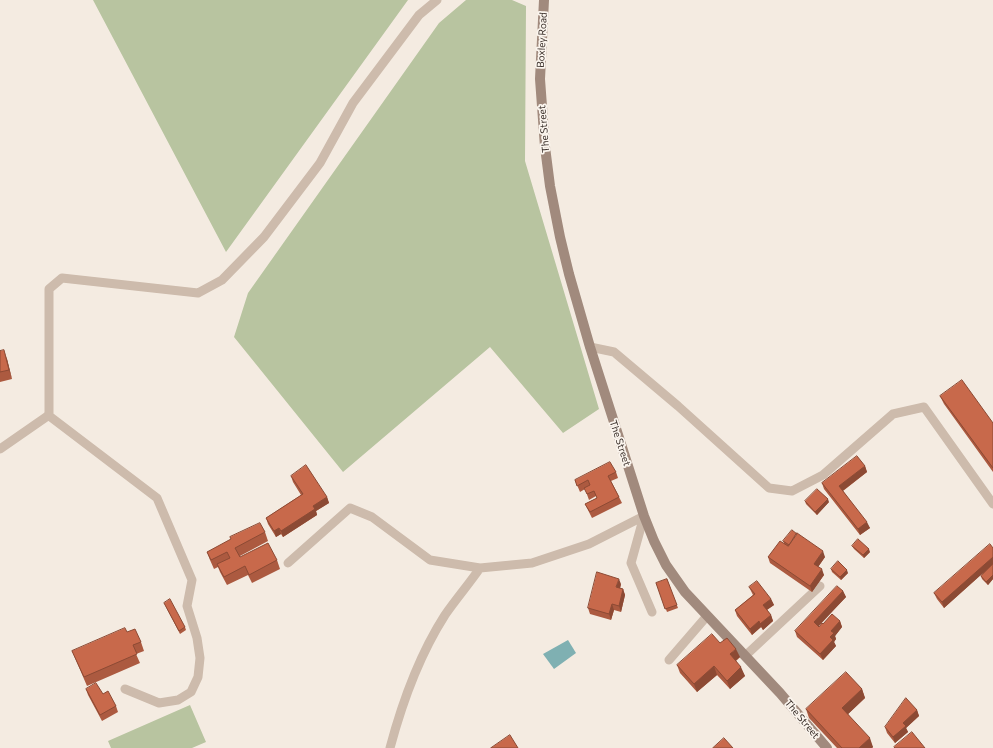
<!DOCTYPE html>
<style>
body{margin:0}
canvas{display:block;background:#f4ebe1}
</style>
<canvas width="993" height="748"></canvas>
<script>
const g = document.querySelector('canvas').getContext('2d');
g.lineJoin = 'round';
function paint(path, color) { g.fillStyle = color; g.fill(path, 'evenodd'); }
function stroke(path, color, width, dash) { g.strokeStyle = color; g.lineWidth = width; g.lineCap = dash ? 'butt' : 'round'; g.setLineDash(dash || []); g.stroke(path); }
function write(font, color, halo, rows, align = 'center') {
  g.font = font + ' Commissioner,sans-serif'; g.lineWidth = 3.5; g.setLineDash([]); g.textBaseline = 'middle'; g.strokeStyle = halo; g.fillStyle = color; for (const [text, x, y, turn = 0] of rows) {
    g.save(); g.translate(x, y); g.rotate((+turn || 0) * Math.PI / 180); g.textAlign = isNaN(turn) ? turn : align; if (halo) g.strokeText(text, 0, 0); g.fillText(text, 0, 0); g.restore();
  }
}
paint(new Path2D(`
 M93,0H408L226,252Z
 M466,0H512L526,6L525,161L599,409L563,433L490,347L343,472L234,337L248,293L439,23Z
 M190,705L206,742L192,748H111L108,741Z`), '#b8c4a0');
paint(new Path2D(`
 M568,640L576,653L554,669L543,654Z`), '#7fb0b2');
stroke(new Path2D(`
 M590,347L614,352L678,406L769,488L792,491L823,475L893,414L924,407L993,504
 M48,415L157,498L192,580L187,606L197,638L200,658L198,677L191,692L178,700L159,703L125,689
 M0,449L49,415V289L62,278L198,293L222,280L264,237L320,163L353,103L419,15L437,0
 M644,516L631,563L652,612
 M288,563L350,508L372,517L430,560L480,568L532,563L589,544L644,516
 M745,656L820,586
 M669,660L707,616
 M390,748C402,703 420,654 445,615C456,599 469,584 480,568`), '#cdbbac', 9);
stroke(new Path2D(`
 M544,0L540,79L545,147L550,186L560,237L569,274L590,347L644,516L654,541L666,565L685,592L780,693L827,748`), '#a18a7d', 10);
paint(new Path2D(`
 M0,351L7,359L12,379L0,382Z
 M940,396L993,423V472L944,404Z
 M865,466L867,472L843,491L870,528L860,535L824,489L822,483Z
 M616,472L618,478L611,481L622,503L592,518L585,504L597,498L596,496L589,500L585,489L580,492L575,480Z
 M291,476L327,497L329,503L316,511L317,515L283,537L281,534L276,537L268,524L266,518L301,495L293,482Z
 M805,501L829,502L817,515L806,504Z
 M265,532L268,541L240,556V557L277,560L280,569L252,583L248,575L227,585L220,572L218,567L214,569L210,560L207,552Z
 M783,541L825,557L818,567L824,575L812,592L770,563L768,557L784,543Z
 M852,546L870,552L864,558L854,549Z
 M993,548V579L988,585L982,579L981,576L983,573L944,608L937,599L934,593Z
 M831,569L848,573L841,580L832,572Z
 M667,579L678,608L667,612L656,583Z
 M621,584L620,588L623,589L625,595L621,612L614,610L611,620L590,614L588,608Z
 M749,587L771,599L774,605L767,610L771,615L773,621L763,630L761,627L752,635L737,616L735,610L753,595Z
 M843,591L846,597L818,626L819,627L823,624L840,621L842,627L835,636L836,639L834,642L836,646L823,660L797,637L795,631Z
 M164,603L185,627L186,630L180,634Z
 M127,632L141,642L144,651L136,654L140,663L87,686L72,651Z
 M720,643L740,657L736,661L745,676L730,689L717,675L697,692L680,673L677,665Z
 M86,689L103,694L116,706L118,712L102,721L88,695Z
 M862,689L865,698L848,714L873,747L872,748H837L809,718L806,709Z
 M917,710L919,716L906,728L908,732L895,743L887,733L885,727Z`), '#ac5a40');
paint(new Path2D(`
 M4,350L7,359L12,379L9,370Z
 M865,466L867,472L841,492L839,486Z
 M327,497L329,503L316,511L317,515L283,537L281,531L313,506Z
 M828,499L829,502L817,515L815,512Z
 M867,522L870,528L860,535L858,529Z
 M279,528L281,534L276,537L274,531Z
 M869,549L870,552L864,558L863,555Z
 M823,551L825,557L816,570L814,564Z
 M993,557V564L944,608L942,602Z
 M822,569L824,575L812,592L810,586Z
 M847,570L848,573L841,580L840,577Z
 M993,575V579L988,585L986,582Z
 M619,579L621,584L619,593L616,587Z
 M623,589L625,595L621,612L619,606Z
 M843,591L846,597L817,628L814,622Z
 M771,599L774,605L765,611L763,605Z
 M612,604L614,610L611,620L609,614Z
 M771,615L773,621L763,630L760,624Z
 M759,621L761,627L752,635L750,629Z
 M840,621L842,627L835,636L836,639L834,642L836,646L823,660L820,654L830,637L831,631Z
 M736,649L740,657L733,663L730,654Z
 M714,666L717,675L697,692L694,684Z
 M741,667L745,676L730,689L727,681Z
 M862,689L865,698L845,717L842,708Z
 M917,710L919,716L906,728L908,732L895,743L893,737L903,723Z
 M870,738L873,747L872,748H859Z`), '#8c4a34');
const building = new Path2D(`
 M4,350L9,370L0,372V351Z
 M962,380L993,423V468L940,396Z
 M857,456L865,466L839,486L867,522L858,529L822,483Z
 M610,462L616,472L608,476L619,497L590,512L585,504L597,498L594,491L587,494L584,488L590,485L588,480L577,486L575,480Z
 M306,465L327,497L313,506L315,509L281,531L279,528L274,531L266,518L303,494L291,476Z
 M817,489L828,499L815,512L805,501Z
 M260,523L265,532L235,548L240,557L268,543L277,560L249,575L245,566L224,577L217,564L230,558L227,552L211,560L207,552L231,539L230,537Z
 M792,530L797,534L789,545L783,541Z
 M797,533L823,551L814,564L822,569L810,586L768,557L780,541L788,546Z
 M858,539L869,549L863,555L852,546Z
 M990,544L993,548V557L942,602L934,593Z
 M838,561L847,570L840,577L831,569Z
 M993,564V575L986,582L981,576Z
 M597,572L619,579L616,587L623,589L619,606L612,604L609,614L588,608Z
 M667,579L677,605L665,609L656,583Z
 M757,581L771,599L763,605L771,615L760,624L759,621L750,629L735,610L755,594L749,587Z
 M837,586L843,591L814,622L819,627L822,623L823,624L832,614L840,621L831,631L834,633L830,637L833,640L820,654L795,631Z
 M170,599L185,627L179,631L164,603Z
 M125,628L127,632L135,629L141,642L133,645L137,654L84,677L72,651Z
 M712,634L720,643L727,638L736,649L730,654L741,667L727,681L714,666L694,684L677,665Z
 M846,672L862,689L842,708L870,738L859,748H842L806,709Z
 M96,683L103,694L108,691L116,706L100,715L86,689Z
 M906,698L917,710L903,723L906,726L893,737L885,727Z
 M912,732L925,748H895L894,747Z
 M510,735L518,748H491Z
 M724,738L733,748H713Z`);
paint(building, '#c8694b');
stroke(building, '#8c4a34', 1);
write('10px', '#3b302b', '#fbf5ee', [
 ["Boxley Road",542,40,-87],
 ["The Street",544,129,-95],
 ["The Street",620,443,72],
 ["The Street",802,719,50]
]);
</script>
